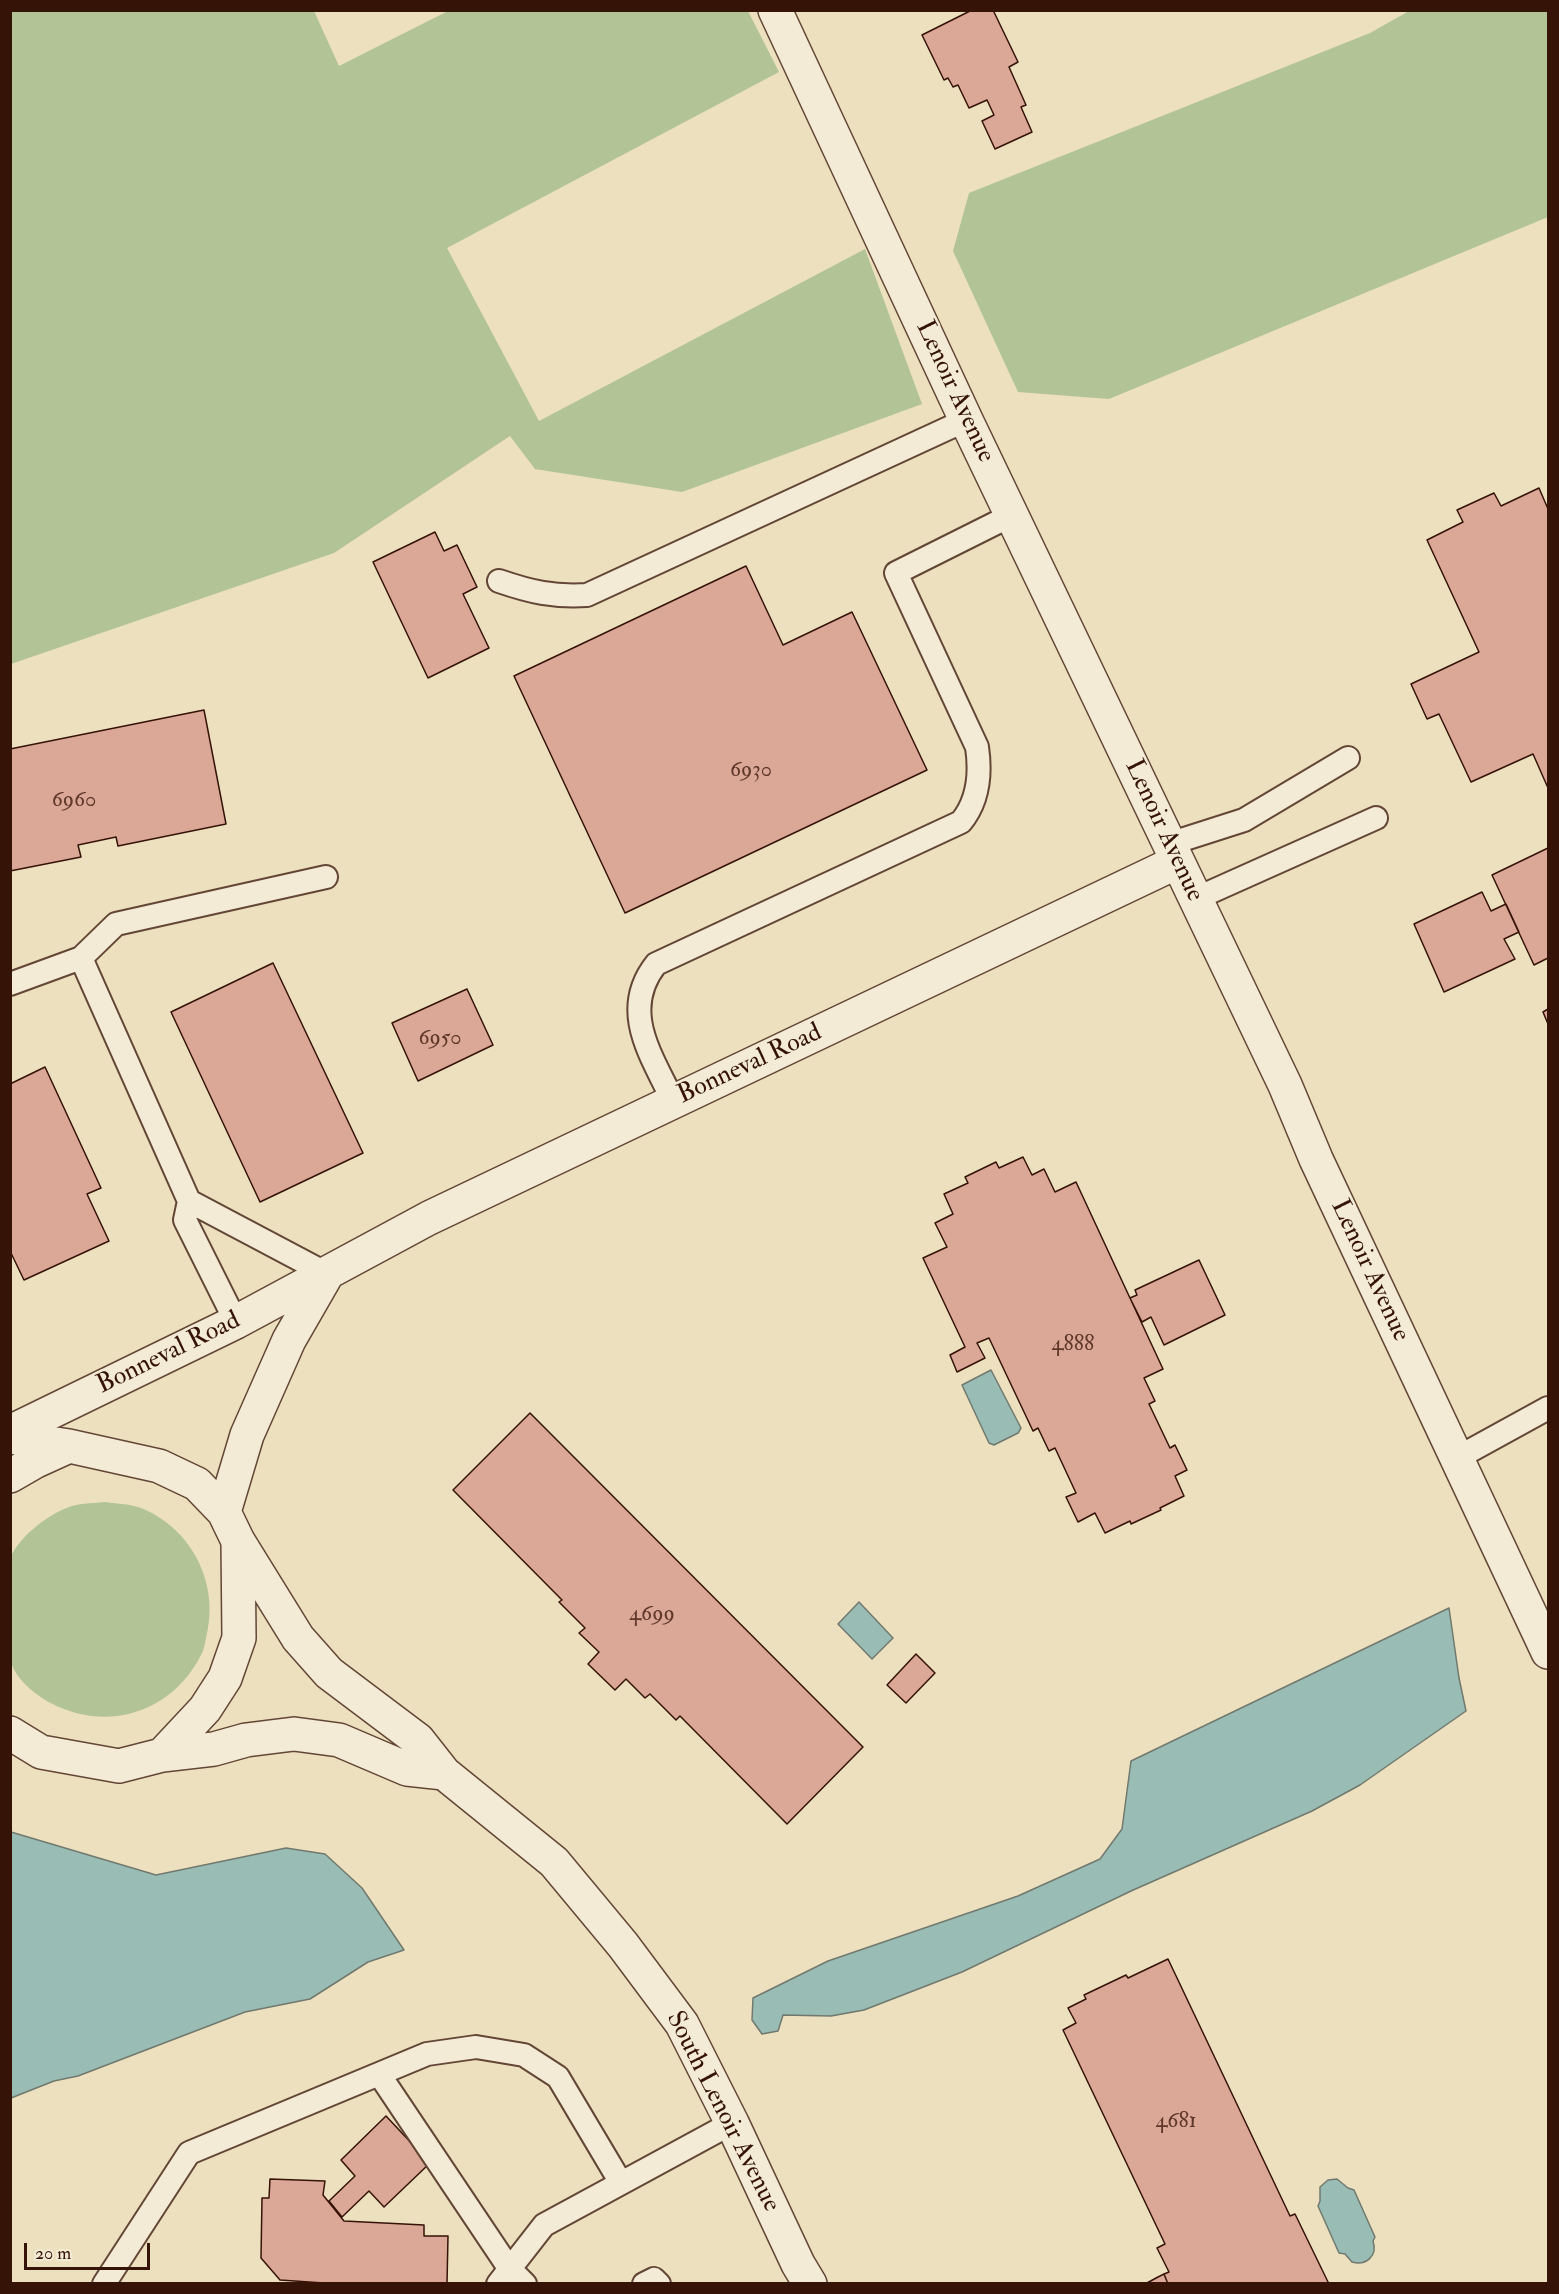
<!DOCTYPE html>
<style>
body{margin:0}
#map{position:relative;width:1559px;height:2294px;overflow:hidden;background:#ece0be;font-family:"IM FELL Double Pica",serif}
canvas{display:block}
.frame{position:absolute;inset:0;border:12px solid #351307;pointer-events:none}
.scale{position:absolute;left:24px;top:2243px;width:126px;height:27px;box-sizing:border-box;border:3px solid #351307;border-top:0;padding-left:8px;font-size:18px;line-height:21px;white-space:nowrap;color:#351307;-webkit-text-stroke:4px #f3ebd5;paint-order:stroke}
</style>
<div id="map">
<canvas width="1559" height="2294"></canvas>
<div class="frame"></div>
<div class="scale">20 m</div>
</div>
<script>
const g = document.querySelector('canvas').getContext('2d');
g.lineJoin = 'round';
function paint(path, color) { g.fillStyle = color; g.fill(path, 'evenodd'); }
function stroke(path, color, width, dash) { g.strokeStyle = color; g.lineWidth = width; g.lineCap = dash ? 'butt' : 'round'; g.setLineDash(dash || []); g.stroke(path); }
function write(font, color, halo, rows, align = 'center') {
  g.font = font + ' "IM FELL Double Pica",serif'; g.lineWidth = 4.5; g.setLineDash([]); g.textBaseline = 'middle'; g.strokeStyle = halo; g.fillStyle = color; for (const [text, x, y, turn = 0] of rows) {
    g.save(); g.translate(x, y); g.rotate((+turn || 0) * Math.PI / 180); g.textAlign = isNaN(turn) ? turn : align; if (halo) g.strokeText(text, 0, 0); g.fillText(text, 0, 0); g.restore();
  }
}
paint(new Path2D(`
 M10,11H314L339,66L448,11H748L779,72L447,248L539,421L865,249L922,404L682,492L535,469L510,436L334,553L11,664Z
 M1409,11H1548V217L1109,399L1018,392L953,251L969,193L1370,33Z
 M106,1502C117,1504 131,1504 141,1508C193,1529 220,1585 206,1638C205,1643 204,1650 201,1655C175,1707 118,1730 64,1709C44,1702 17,1683 11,1662C8,1654 10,1643 10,1635C10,1609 10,1583 10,1558C21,1535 48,1514 72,1506C83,1503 95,1503 106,1502Z`), '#b2c396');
const water = new Path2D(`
 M991,1370L1021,1428L1018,1433L994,1445L989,1443L962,1385Z
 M859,1602L893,1638L872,1659L838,1624Z
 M1449,1608L1459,1678L1466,1711L1360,1785L1312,1811L1131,1891L962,1972L864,2010L831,2016L783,2015L778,2031L762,2034L752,2020L753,1998L828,1961L1018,1896L1100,1859L1122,1829L1131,1761Z
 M11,1832L156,1875L286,1848L325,1854L362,1888L404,1950L368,1962L310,1999L245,2012L78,2076L54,2081L11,2098Z
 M1337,2179L1348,2188L1354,2190L1375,2237L1373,2241C1378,2256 1366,2266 1352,2262L1345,2254L1339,2253L1318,2206L1320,2201V2187L1328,2180Z`);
paint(water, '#99bdb4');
stroke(water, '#71796f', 1.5);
const building = new Path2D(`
 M972,10H993L1018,62L1009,67L1026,105L1021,107L1032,132L995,149L982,121L994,115L987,100L969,108L958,85L953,87L948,78L944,80L922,35Z
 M1539,488L1548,509V788L1533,754L1471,782L1439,714L1427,719L1411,684L1479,652L1427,540L1463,522L1457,510L1494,493L1501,506Z
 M435,532L444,551L457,545L477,587L463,594L489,648L428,678L373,562Z
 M746,566L783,645L852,612L927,770L625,913L514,676Z
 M204,710L226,824L118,846L116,837L78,845L81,857L10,871V749Z
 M1548,848V958L1534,965L1492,875Z
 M1482,892L1491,911L1506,904L1519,932L1504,939L1515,959L1444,992L1414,924Z
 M273,963L363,1153L260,1202L171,1012Z
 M467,989L493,1045L418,1081L392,1023Z
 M1548,1009V1024L1543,1012Z
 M45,1067L101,1188L87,1194L109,1241L24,1280L10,1251V1084Z
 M1023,1157L1032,1175L1044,1169L1055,1192L1076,1182L1163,1369L1144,1378L1155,1401L1149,1404L1170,1448L1175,1445L1187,1470L1175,1476L1184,1496L1160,1508L1161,1510L1131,1524L1130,1521L1105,1533L1095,1513L1078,1522L1066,1497L1076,1493L1055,1448L1049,1451L1038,1428L1033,1431L989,1338L977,1343L985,1358L957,1372L950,1355L965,1347L923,1258L947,1247L935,1223L953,1214L944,1194L968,1183L965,1177L996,1162L999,1168Z
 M1199,1260L1225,1315L1164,1345L1151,1317L1142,1322L1130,1298L1137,1295L1135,1290Z
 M530,1413L863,1747L787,1824L680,1716L676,1720L650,1694L645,1698L626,1679L615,1690L588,1664L599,1652L579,1633L585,1628L559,1602L562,1600L453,1490Z
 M916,1654L935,1673L906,1703L887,1685Z
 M1168,1959L1290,2216L1295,2214L1329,2284H1168L1164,2274L1169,2272L1157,2248L1165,2244L1063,2030L1076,2023L1068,2008L1086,1999L1084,1995L1126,1975L1128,1978Z
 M386,2116L430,2163L384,2207L369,2191L342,2217L329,2201L355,2176L341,2160Z
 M270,2179L325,2181L323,2195L344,2221L424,2225V2236H448L447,2284H338L280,2280L261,2258L262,2198H269Z
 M1164,2274L1168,2284H1145L1158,2277Z`);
paint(building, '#dba796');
stroke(building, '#351307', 1.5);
const service = new Path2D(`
 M499,581C531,592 553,597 587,595L966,420
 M1169,844L1244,820L1348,758
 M1195,899L1376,818
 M10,984L81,958
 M673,1101C652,1056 619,1011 656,964L961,822C979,800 981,774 977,747L896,573L1012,515
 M189,1201L327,1274
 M236,1322L185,1220L189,1201L81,958L116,924L326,877
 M1457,1458L1548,1408
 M379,2074L509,2268L525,2284
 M104,2284L189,2153L427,2054L476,2047L524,2055L558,2077L621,2183
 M498,2284L544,2225L732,2123
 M644,2284L654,2279L659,2284`);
const minor = new Path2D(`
 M775,10L966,420L1285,1085L1316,1159L1548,1652
 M10,1432L236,1322L429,1218L1177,862
 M10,1437L69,1446L159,1466L197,1484L224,1512L238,1541L239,1638L225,1678L205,1709L162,1755L119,1766L41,1752L10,1733
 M10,1476L36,1461L69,1446
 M224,1512L247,1435L289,1340L327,1274
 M238,1541L298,1638L329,1673L418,1740L444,1773L554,1862L623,1945L682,2024L732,2123L798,2264L810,2284
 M162,1755L214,1749L246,1740L294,1734L339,1740L407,1769L444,1773`);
stroke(service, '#634635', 26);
stroke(minor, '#634635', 36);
stroke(service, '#f3ebd5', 22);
stroke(minor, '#f3ebd5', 33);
write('22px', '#5e382b', null, [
 ["6930",751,771],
 ["6960",74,801],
 ["6950",440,1039],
 ["4888",1073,1345],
 ["4699",652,1615],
 ["4681",1176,2122]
]);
write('26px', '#351307', '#f3ebd5', [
 ["Lenoir Avenue",954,392,65],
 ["Lenoir Avenue",1163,831,65],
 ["Bonneval Road",750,1065,-25],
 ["Lenoir Avenue",1369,1271,65],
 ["Bonneval Road",169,1354,-26],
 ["South Lenoir Avenue",722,2112,63]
]);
</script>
